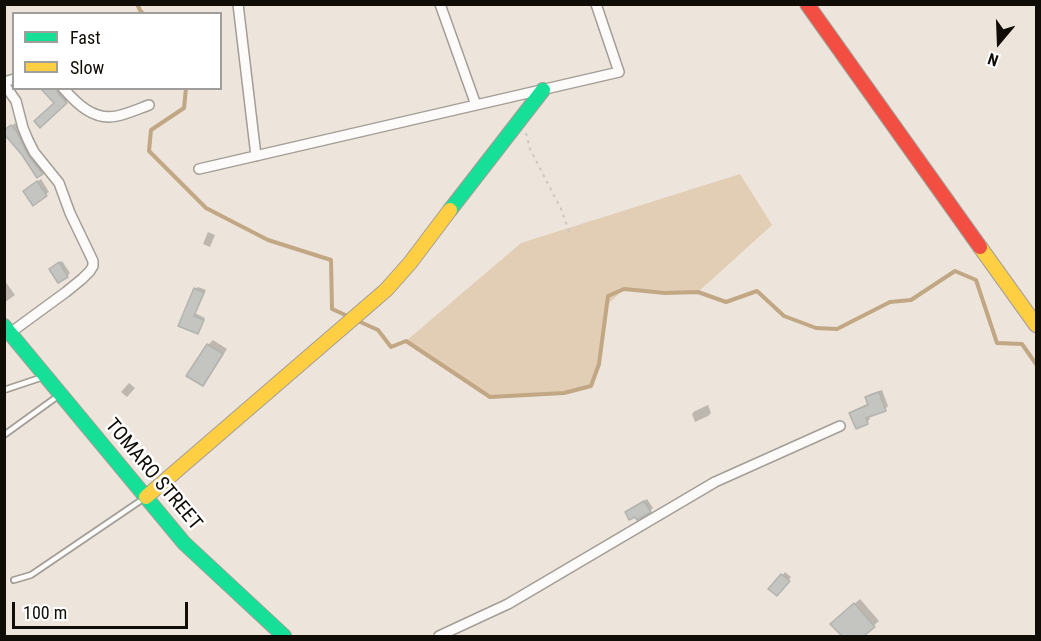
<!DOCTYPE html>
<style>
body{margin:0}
#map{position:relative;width:1041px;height:641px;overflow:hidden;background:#ede5db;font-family:"Roboto Condensed",sans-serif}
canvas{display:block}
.frame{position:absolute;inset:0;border:6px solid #100c06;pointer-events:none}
.legend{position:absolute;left:12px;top:12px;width:210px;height:78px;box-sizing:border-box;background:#fff;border:2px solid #9f9e9b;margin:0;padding:8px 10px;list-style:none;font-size:18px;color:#100c06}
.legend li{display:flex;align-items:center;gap:12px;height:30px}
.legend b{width:30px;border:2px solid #9f9e9b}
.north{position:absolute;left:969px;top:12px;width:60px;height:60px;-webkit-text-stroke:4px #fff;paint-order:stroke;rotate:199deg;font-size:16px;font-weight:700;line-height:24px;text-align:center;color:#100c06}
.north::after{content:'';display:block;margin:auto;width:21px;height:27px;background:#100c06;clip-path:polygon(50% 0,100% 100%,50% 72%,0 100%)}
.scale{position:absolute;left:12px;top:602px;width:176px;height:27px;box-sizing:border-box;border:3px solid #100c06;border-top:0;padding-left:8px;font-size:18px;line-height:21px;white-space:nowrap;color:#100c06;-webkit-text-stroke:4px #fff;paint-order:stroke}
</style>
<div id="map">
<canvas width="1041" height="641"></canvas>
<div class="frame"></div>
<ul class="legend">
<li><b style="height:8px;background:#16e098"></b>Fast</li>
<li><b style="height:8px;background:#ffcf43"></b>Slow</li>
</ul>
<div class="north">N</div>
<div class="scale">100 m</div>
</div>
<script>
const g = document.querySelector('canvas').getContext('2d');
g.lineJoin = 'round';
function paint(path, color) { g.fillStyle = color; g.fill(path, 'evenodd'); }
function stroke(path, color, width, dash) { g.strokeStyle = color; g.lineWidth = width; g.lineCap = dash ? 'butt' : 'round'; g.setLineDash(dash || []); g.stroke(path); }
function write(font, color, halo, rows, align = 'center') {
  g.font = font + ' "Roboto Condensed",sans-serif'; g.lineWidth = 5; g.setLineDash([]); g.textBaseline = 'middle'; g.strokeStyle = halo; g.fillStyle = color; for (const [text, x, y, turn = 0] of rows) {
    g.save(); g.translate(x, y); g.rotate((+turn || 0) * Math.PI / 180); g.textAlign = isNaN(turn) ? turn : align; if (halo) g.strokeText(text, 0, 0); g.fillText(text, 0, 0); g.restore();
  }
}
paint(new Path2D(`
 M740,174L772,225L698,292L665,293L624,289L607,305L599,364L591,386L564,393L490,397L406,341L521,243Z`), '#e1ceb4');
paint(new Path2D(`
 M45,88H60L69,99L40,126L56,103Z
 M15,123L44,170L37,176L8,129Z
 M41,179L49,192L33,204L28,188Z
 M208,232L215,235L210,247L203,244Z
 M62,261L70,273L67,276L54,266Z
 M5,281L15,295L4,303V281Z
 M198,287L206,290L195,313L205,318L197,332L180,325L195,289Z
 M213,340L227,349L207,380L202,384L189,376L208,345Z
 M129,383L135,388L127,397L121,392Z
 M882,390L888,406L885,409L868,415L870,419L867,422L851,413L854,410L869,403L867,397L870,394Z
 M708,405L711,413L708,416L695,422L692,414L695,411Z
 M647,499L653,508L650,511L630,509Z
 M785,572L791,577L777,594L771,589Z
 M860,599L879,621L862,636H844L832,624Z`), '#0003');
stroke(new Path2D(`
 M137,4L140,10L143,14
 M186,88L184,108L151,130L149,151L206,208L268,240L331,260L332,309L350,317
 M356,320L378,330L391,347L406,341L490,397L564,393L591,386L599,364L608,296L624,289L665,293L698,292L726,302L757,291L784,316L816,328L837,329L890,302L911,300L955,271L976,280L997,343L1022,344L1036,364`), '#c1a784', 4);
const building = new Path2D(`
 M40,88H56L58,93L67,103L40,128L34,121L54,103Z
 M11,125L17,132L28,155L43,174L37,178L22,155L4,134V130Z
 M37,181L47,196L33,206L23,191Z
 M59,262L68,277L58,283L49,269Z
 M194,288L204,293L194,316L204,320L198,334L178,326Z
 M207,344L223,354L203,386L186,376Z
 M879,392L886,411L866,418L868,424L856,429L849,413L868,405L865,397Z
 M644,501L651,512L637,520L635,517L629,520L625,512Z
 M781,574L790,581L777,596L768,589Z
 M854,603L875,627L864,636H842L830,624Z`);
paint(building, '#c4c5c1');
stroke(building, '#b2b3af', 1.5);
const lane = new Path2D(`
 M4,390L43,377
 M4,435L58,396
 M14,580L31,575L143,499`);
const street = new Path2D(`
 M238,4L256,156
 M440,4L476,105
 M4,82L14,79
 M4,84L16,101L23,128L28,140L34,152L59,183L70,213L93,261V266L90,271L82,279L66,292L10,333
 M63,88C77,104 94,121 117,116C127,114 138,109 149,105
 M199,169L619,72L596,4
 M439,636L508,604L715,482L840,426`);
const fast = new Path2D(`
 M450,210L543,90
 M4,326L184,543L284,636`);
const slow = new Path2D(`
 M980,247L1036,325
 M146,497L386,290L410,263L450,210`);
const jam = new Path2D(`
 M807,4L980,247`);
stroke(lane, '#a39d96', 8);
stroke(street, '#a39d96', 12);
stroke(fast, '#a39d96', 16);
stroke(slow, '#a39d96', 16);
stroke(jam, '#a39d96', 16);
stroke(new Path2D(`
 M526,133L530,149L561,209L570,234`), '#cbc8c4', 2, [3, 4.5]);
stroke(lane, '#fcfbfa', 4.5);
stroke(street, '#fcfbfa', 9);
stroke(fast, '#16e098', 14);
stroke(slow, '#ffcf43', 14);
stroke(jam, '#f24e42', 14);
write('20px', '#100c06', '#fff', [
 ["TOMARO STREET",153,475,50]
]);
</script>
